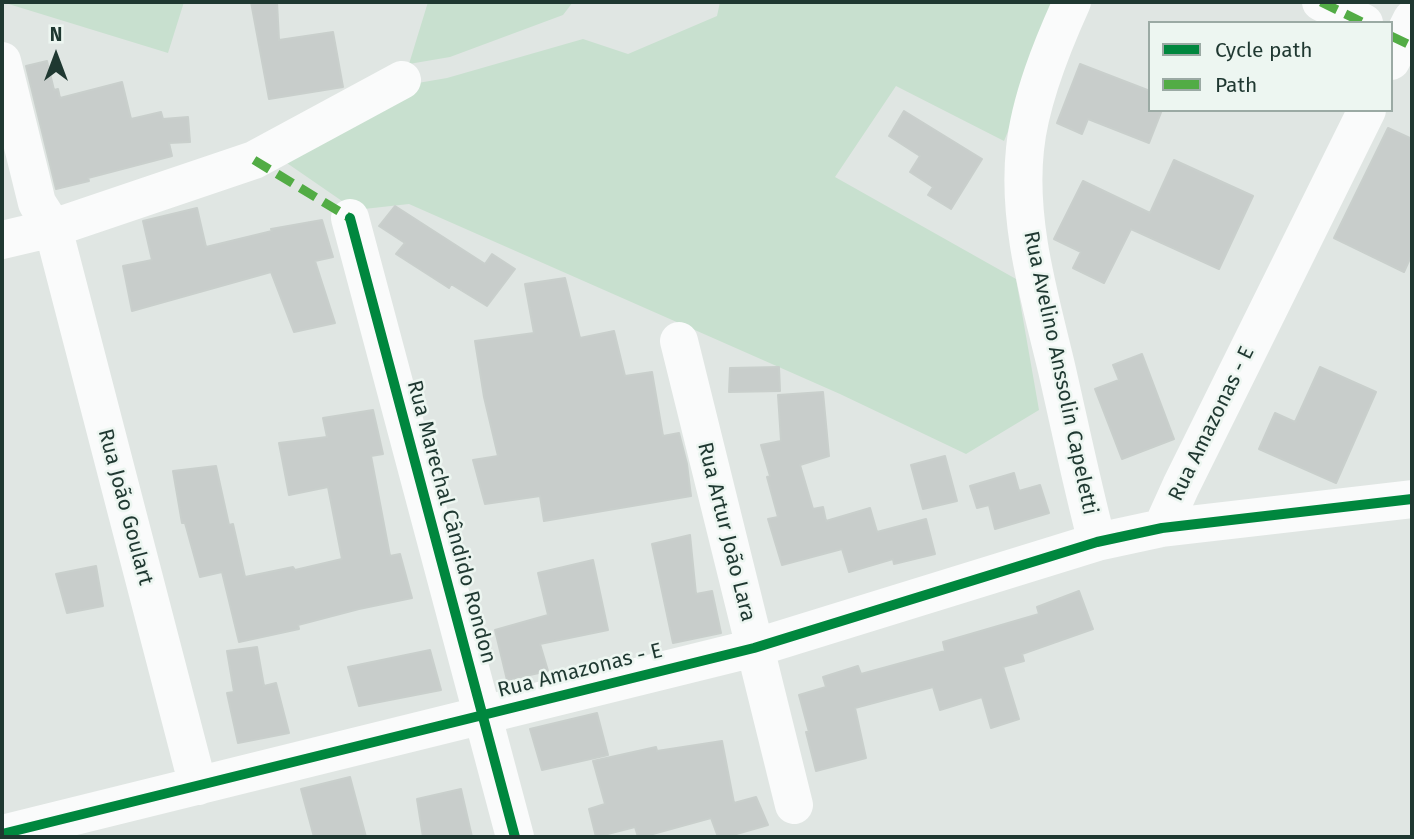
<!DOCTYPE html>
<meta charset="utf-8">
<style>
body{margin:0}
#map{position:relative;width:1414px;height:839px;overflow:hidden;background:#e0e6e3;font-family:"Fira Sans",sans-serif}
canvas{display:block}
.frame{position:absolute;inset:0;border:4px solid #1f3831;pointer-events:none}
.legend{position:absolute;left:1148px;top:21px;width:245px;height:91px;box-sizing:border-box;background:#edf6f1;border:2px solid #9baaa4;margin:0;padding:9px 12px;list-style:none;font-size:21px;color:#1f3831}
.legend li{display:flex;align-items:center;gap:14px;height:35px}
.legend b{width:35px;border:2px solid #9baaa4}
.north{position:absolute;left:21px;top:21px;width:70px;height:70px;-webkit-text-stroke:5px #edf6f1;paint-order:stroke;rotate:0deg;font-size:19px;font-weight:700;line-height:28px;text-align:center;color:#1f3831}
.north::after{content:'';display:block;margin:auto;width:24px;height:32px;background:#1f3831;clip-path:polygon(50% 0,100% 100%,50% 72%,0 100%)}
</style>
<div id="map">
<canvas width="1414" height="839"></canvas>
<div class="frame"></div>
<ul class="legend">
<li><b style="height:9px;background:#00873e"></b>Cycle path</li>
<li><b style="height:9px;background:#52ac45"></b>Path</li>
</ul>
<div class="north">N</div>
</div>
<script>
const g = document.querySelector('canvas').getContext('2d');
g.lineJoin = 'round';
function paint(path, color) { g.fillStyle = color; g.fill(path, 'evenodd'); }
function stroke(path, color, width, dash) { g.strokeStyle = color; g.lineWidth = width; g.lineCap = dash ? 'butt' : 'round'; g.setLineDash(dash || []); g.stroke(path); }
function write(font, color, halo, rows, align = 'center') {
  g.font = font + ' "Fira Sans",sans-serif'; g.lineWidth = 5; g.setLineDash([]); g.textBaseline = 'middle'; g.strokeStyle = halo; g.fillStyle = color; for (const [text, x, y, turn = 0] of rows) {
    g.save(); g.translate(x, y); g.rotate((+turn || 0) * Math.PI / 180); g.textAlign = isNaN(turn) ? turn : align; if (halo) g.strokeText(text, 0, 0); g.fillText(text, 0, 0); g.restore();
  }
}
paint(new Path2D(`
 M2,2H184L168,53Z
 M428,2H573L563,15L450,57L409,64Z
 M720,2H1061L1004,141L896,86L835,177L1016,279L1039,410L966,454L840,394L409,204L355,210L281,159L412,84L447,78L583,39L628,54L717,16Z`), '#c8e0cf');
const building = new Path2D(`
 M251,2H277L279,40L333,32L343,87L269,99Z
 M47,61L54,90L58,89L60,98L122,82L131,119L161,112L163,119L188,117L190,142L169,143L172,156L88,178L89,181L56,189L26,66Z
 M1080,64L1150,91V110H1162L1149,143L1088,119L1082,134L1057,123Z
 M904,111L982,159L951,209L928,195L933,187L910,172L920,156L889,136Z
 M1388,128L1412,139V254L1404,272L1334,238Z
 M1174,160L1253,196L1219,269L1131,229L1104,283L1073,268L1081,252L1054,239L1083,181L1150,213Z
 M395,206L485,264L492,254L515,269L487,306L451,284L449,288L396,254L405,243L379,226Z
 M197,208L206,247L272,231L271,229L322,220L333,257L315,261L335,323L294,332L271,272L132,311L123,266L152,260L143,221Z
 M565,278L580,338L614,331L625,376L652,372L663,436L679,433L687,464L691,496L544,521L540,496L485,504L473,460L498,456L484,397L475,341L534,333L525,284Z
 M1142,354L1174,439L1122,459L1095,389L1119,380L1113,365Z
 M779,367L780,391L729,392L730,368Z
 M1320,367L1376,392L1336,483L1259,449L1275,413L1295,422Z
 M823,392L829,456L800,465L813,509L823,507L826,521L870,508L877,532L926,519L935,554L894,564L893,559L849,572L842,549L782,565L768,519L778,517L767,477L770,476L761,445L781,441L778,395Z
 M373,410L383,454L371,456L390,556L400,554L412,598L359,609L298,625L299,629L239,642L222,572L200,577L185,523H182L173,471L216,466L229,525L233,524L245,577L293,567L295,570L342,559L328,487L289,495L279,443L327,437L323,418Z
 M945,456L957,501L923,509L911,465Z
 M1014,473L1019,491L1040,485L1049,513L995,529L989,505L977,508L970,486Z
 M690,535L696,594L712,591L721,633L673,643L652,544Z
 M593,560L608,630L540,644L548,671L507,680L495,630L548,615L538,573Z
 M96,566L103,606L67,613L56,574Z
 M1079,591L1093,629L1022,654L1024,661L1003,667L1019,719L991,728L982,697L940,710L933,687L855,708L866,758L816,771L806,732H809L799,695L826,687L823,677L858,666L861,674L945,651L943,642L1039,614L1037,607Z
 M257,647L264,686L276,683L289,733L238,743L227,693L234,692L227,651Z
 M430,650L441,690L359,706L348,667Z
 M597,713L608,755L542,770L530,729Z
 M722,741L734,803L756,797L768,825L726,837H718L711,818L642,837H638L635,827L596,837L589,809L605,804L593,761L656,747L657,751Z
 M350,777L366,837H314L301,789Z
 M461,789L472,837H423L417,799Z`);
paint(building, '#c8cdcb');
stroke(building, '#c9cfcc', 2);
stroke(new Path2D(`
 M1072,2C1052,46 1030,100 1025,149C1017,223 1040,298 1057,370C1070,427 1082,485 1097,542
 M1321,2L1364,23
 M2,61L37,203L53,228L198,786
 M1391,61L1412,19
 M350,218L515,837
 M2,240L53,228L254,160L402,80
 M679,341L794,805
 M1162,528L1181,486L1367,110
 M2,834L754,648L1097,542L1162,528L1412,499`), '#fafbfb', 38);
stroke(new Path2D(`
 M1321,2L1364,23
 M1391,36L1412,46
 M254,160L350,218`), '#52ac45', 9, [18, 9]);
stroke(new Path2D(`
 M350,218L515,837
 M2,834L754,648L1097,542L1162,528L1412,499`), '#00873e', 10);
write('21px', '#1f3831', '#edf6f1', [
 ["Rua Avelino Anssolin Capeletti",1060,373,78],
 ["Rua Amazonas - E",1212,424,-64],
 ["Rua João Goulart",125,507,75],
 ["Rua Marechal Cândido Rondon",451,522,75],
 ["Rua Artur João Lara",726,532,76],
 ["Rua Amazonas - E",580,671,-14]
]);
</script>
